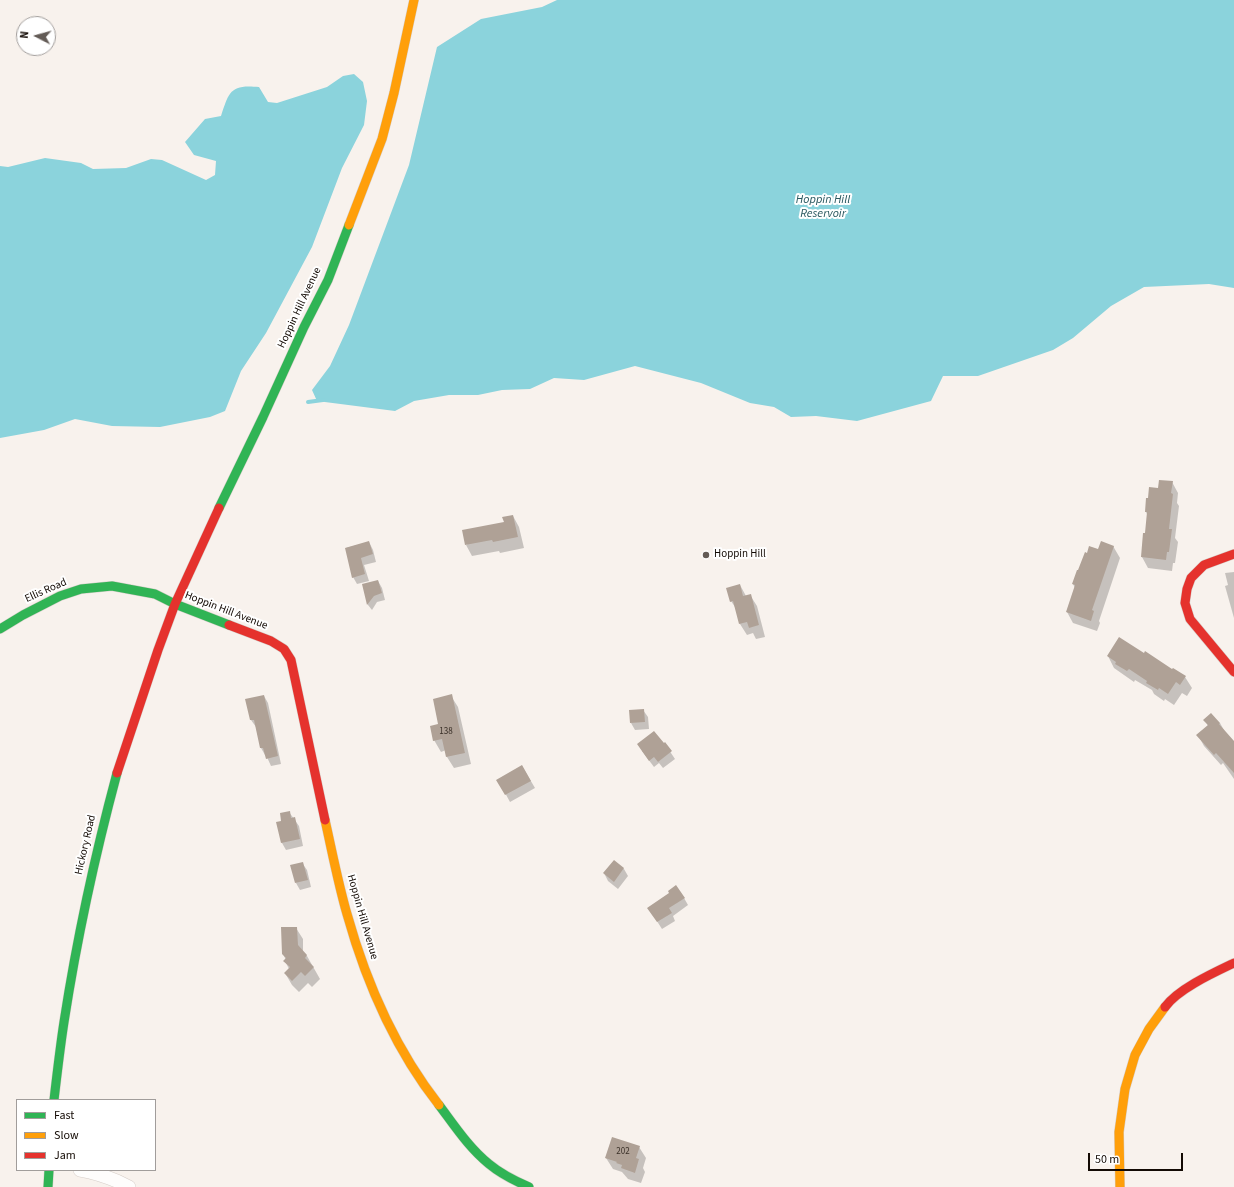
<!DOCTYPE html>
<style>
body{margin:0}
#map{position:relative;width:1234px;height:1187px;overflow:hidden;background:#f8f2ed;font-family:"Source Sans 3",sans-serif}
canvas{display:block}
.legend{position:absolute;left:16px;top:1099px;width:140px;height:72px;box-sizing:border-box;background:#fff;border:1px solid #a19d9b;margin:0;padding:5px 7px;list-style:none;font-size:12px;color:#130a04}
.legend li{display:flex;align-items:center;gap:8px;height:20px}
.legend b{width:20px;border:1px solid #a19d9b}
.north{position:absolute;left:16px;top:16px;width:40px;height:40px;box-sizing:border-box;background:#fff;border:1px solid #a19d9b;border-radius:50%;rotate:276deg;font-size:11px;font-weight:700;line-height:16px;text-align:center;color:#130a04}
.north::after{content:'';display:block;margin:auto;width:14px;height:18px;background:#635b56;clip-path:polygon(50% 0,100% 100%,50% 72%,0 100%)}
.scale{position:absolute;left:1088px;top:1153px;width:95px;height:18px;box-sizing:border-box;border:2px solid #130a04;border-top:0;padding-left:5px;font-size:12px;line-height:14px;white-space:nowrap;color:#130a04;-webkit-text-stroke:3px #fff;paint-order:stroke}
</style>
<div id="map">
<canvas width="1234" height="1187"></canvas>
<ul class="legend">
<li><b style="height:5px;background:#30b455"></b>Fast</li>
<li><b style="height:5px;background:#ff9f0a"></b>Slow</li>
<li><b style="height:5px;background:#e5322d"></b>Jam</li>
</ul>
<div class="north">N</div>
<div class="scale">50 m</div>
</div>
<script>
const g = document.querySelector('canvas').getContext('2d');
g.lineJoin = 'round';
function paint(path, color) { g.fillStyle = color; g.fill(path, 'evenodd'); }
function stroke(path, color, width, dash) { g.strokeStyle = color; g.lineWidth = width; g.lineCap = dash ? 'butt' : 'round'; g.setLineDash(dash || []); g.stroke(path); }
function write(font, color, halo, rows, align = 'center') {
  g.font = font + ' "Source Sans 3",sans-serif'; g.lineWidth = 4; g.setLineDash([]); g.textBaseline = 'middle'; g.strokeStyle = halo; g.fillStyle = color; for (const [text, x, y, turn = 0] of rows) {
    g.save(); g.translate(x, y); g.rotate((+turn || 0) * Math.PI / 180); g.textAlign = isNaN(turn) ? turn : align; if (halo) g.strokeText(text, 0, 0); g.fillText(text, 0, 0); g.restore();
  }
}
paint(new Path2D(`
 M557,0H1234V288L1209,284L1144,287L1111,306L1073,338L1053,350L978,376H943L931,401L857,421L816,416L791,417L774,407L750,403L701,383L635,366L584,380L554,378L530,389L502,390L478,395H449L414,401L395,411L317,401L312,390L330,366L349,325L409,165L437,47L481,19L542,7Z
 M354,74L363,82L367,101L364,125L342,168L312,247L266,333L241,371L225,411L210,417L160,427L112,426L75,419L44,430L0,438V166L8,167L45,158L81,163L93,169L126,168L151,159L162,160L206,180L215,175L216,161L194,155L185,142L205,119L221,116C229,92 230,84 259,87L268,102L277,103L327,87L343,76Z`), '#8bd3dc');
paint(new Path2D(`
 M1172,482L1178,493L1177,503L1179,506L1175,538L1178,542L1175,563H1173L1172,571L1148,568L1142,557L1148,516L1146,512L1159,489Z
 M513,516L519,527L524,548L500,553L499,551L472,556L466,545L505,523Z
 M369,542L373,550L376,562L364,565L369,581L357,584L353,577L346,548Z
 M1113,546L1120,558L1099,621L1100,623L1097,631L1073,623L1067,612L1075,588L1073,584Z
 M1234,572V618L1225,586L1228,585L1225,573Z
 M378,581L382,588L385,600L377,602L372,610L368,605L363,585Z
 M740,585L746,596L750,595L757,606L765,637L756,639L753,633L747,635L740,624L737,610L731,601Z
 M1108,656L1173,670L1174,669L1185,677L1192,688L1187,696L1182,693L1174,705L1165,699L1164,701L1154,694L1152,690L1135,680L1134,682L1114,668Z
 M264,696L268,703L281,764L271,766L266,755H265L261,748L256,727L251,720Z
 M451,696L458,707L471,764L454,768L447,757L446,750L441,752L434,740Z
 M643,710L648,717L649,729L635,730L631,723Z
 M1205,720L1220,723L1225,732L1234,742V779L1223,763L1221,765L1204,746L1198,735L1208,726Z
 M665,744L675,759L663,768L659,763L654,767L642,751Z
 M522,766L535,788L510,802L498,780Z
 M289,812L299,826L303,846L286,850L282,843L277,823L283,821Z
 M614,861L624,869L628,876L618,889L608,881L604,873Z
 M302,863L307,870L311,887L300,890L296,883Z
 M684,898L688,905L673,916L675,921L662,929L653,915Z
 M296,928L303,939V952L307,956L320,979L312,987L308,983L299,992L292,985L285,973L289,969L285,961L286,960L283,954Z
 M639,1147L646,1158L643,1168L645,1172L641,1183L628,1179L622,1172L613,1169L606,1158Z`), '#0003');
stroke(new Path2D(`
 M308,402L323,400`), '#8bd3dc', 4);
paint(new Path2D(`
 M1159,480L1173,481L1171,493L1173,494L1169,529H1172L1169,552H1167L1166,560L1141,557L1143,533H1145L1147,512H1145L1146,498H1148L1149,487L1158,488Z
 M513,515L518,537L493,542L492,540L465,545L462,530L504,522L502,517Z
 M369,541L373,554L361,558L365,574L352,578L345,548Z
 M1101,541L1114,546L1092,610L1094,611L1091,621L1066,612L1075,585L1072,584L1077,570H1078L1085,552L1087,553L1089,546L1098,549Z
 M378,580L382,593L374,596L367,605L362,584Z
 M740,584L743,596L751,594L759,625L749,628L747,622L739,624L733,601L730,602L726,588Z
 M1119,637L1144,653L1145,651L1172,669L1173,668L1186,676L1180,685L1176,682L1168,694L1159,688L1158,690L1146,683L1147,681L1129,669L1127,671L1115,664L1116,662L1107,656Z
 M452,694L465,753L446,757L442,739L433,741L430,726L438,724L433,699Z
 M264,695L278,756L266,759L263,748H260L254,720H250L245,699Z
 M644,709L645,722L630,723L629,710Z
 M1211,713L1220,723L1219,724L1234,741V773L1216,753L1214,755L1196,735L1208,725L1203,720Z
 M654,731L664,743L665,742L672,751L658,762L654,757L649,761L637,744Z
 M522,765L531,781L505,795L496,780Z
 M290,811L291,818L295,817L300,839L281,843L276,822L281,821L280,813Z
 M614,860L624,868L614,882L603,873Z
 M303,862L308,880L295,883L290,865Z
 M676,885L685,898L669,908L672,913L657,922L647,908L669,893L668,891Z
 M281,927H297L298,945L307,955L305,958L314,967L305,976L301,972L292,981L284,973L290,967L283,961L286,958L282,954Z
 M612,1137L640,1146L636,1158L639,1159L635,1173L621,1168L622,1165L616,1163L617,1162L605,1158Z`), '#afa196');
const street = new Path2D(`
 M80,1170C97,1173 114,1179 129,1187`);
const fast = new Path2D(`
 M219,508L263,417L304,327L328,280L349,225
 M0,629L23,615L60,596L81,589L112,586L155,594L175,604L229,625
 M54,1100C57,1074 60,1048 64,1022C77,938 95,855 117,773
 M439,1105C454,1125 469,1148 489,1164C501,1174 515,1181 529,1187
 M48,1187L49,1170`);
const slow = new Path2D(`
 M349,225L382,139L394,93L414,0
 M325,820C332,851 338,883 347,914C366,982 395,1049 439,1105
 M1120,1187L1119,1132L1125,1089L1135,1055L1149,1029L1165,1007`);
const jam = new Path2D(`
 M1234,554L1204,565L1191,578L1187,589L1185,603L1190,619L1234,672
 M229,625L271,641L284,649L291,660L325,820
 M117,773L158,650L175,604L219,508
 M1165,1007C1178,989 1213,973 1234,963`);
stroke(street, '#d6cec9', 14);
stroke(fast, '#d6cec9', 10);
stroke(slow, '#d6cec9', 10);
stroke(jam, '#d6cec9', 10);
stroke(street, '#fefdfc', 13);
stroke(fast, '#30b455', 9);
stroke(slow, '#ff9f0a', 9);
stroke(jam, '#e5322d', 9);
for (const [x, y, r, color] of [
 [706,555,4,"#635b56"]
]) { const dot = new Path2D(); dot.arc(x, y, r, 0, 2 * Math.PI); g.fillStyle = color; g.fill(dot); stroke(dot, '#fff', 1.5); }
write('9px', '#3a3028', null, [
 ["138",446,732],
 ["202",623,1152]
]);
write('11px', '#130a04', '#fff', [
 ["Hoppin Hill Avenue",300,308,-65],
 ["Ellis Road",46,591,-24],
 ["Hoppin Hill Avenue",226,611,21],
 ["Hickory Road",86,845,-77],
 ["Hoppin Hill Avenue",362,917,74]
]);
write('11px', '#130a04', '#fff', [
 ["Hoppin Hill",714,555]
], 'left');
write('italic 12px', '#29585f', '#fff', [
 ["Hoppin Hill",823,200],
 ["Reservoir",823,214]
]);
</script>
